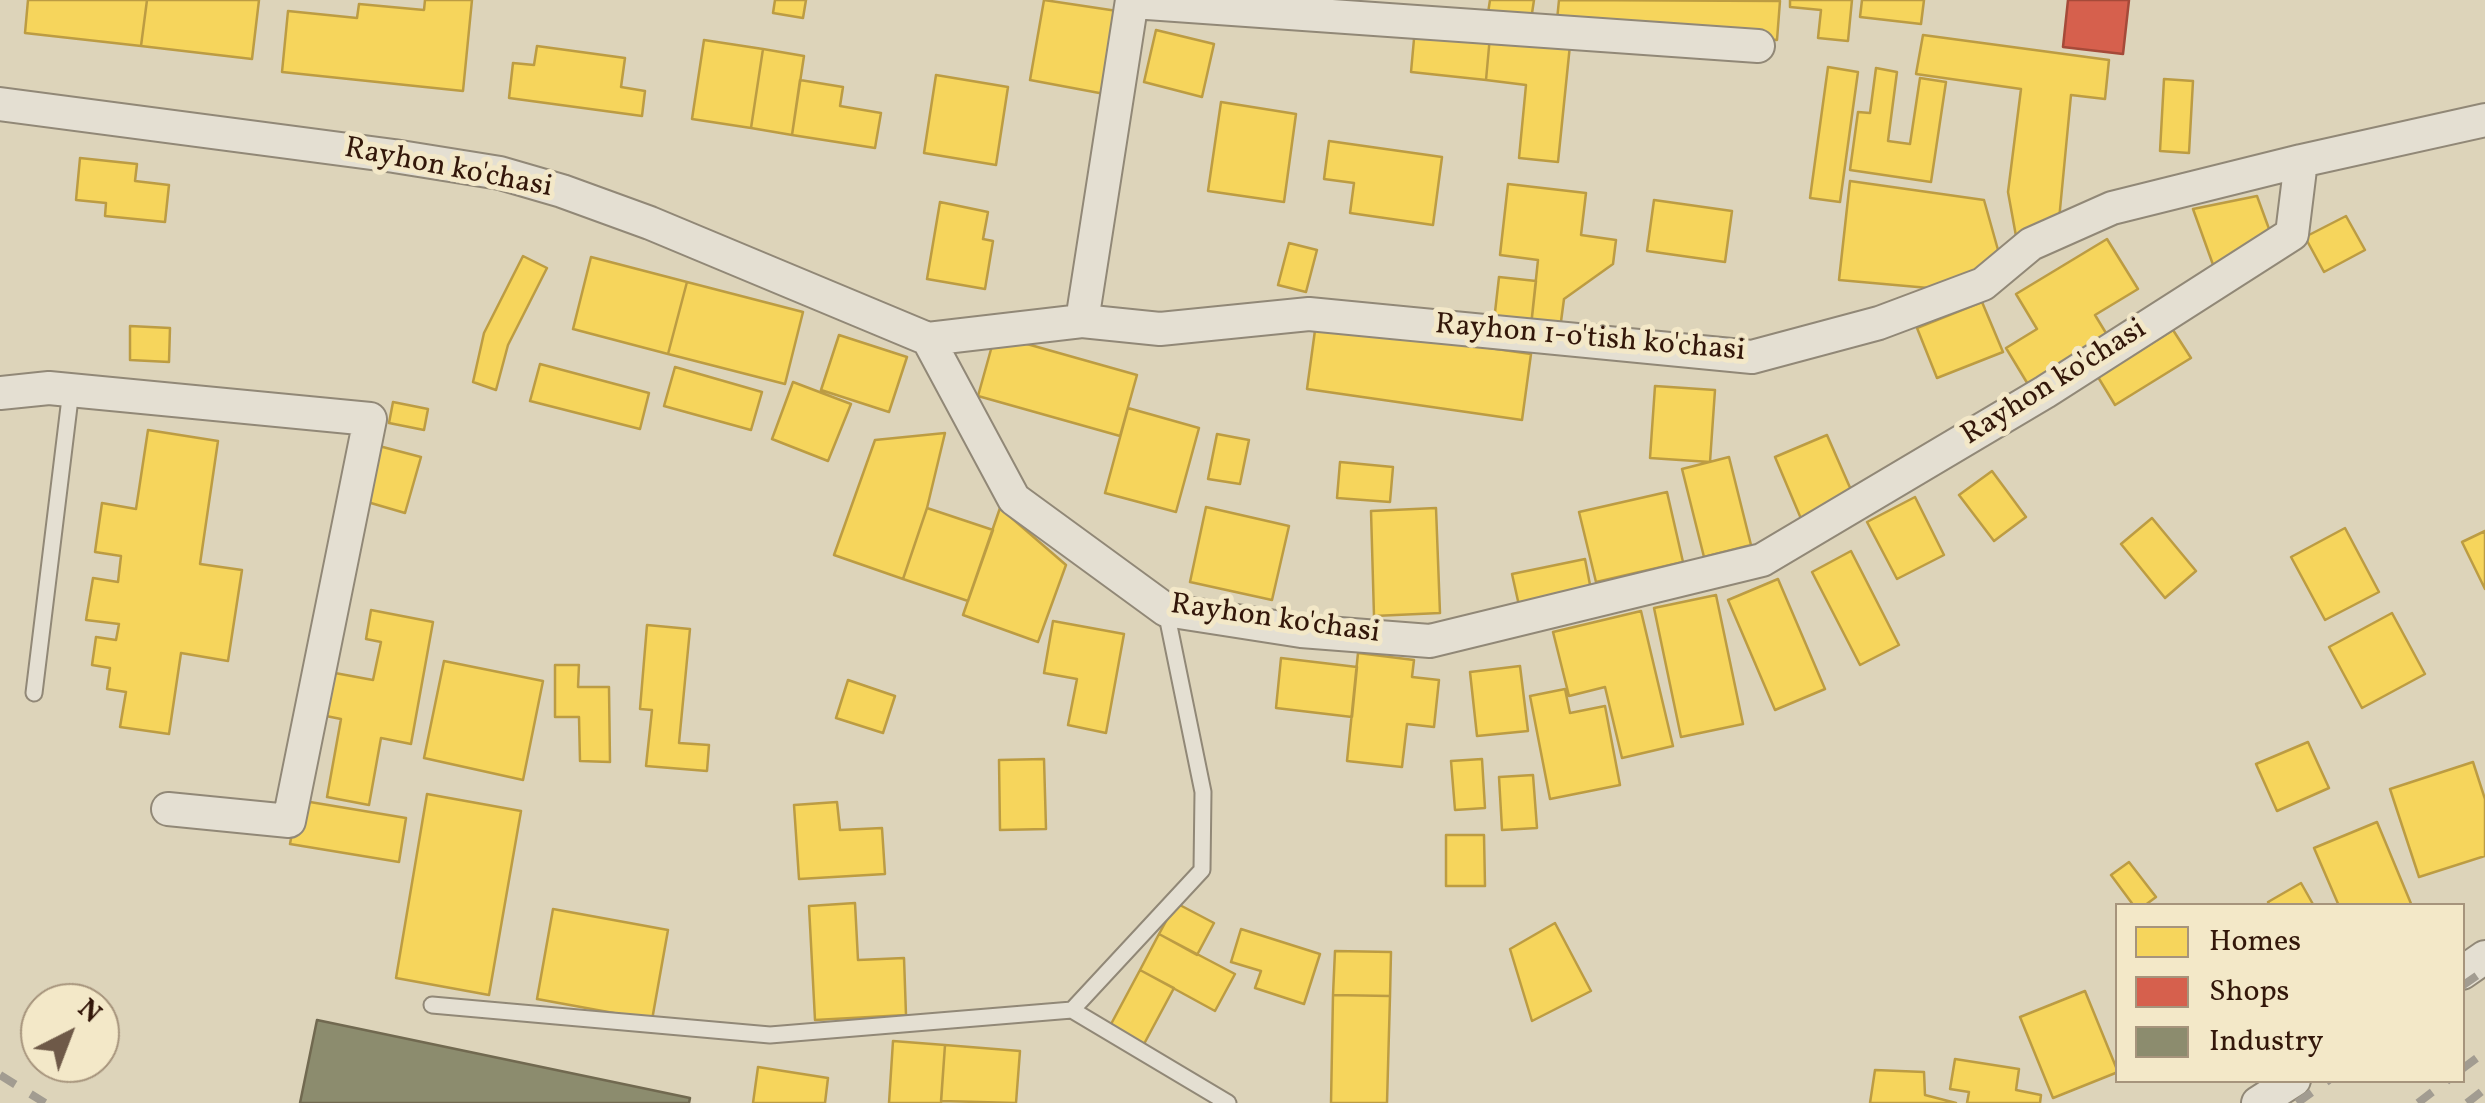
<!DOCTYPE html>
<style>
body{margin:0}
#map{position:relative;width:2485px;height:1103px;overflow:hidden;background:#ddd4ba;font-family:Vollkorn,serif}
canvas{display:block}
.legend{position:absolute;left:2115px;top:903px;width:350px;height:180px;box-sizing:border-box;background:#f3e8c8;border:2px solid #a6947c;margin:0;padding:12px 18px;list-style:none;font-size:30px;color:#33170a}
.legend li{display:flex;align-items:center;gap:20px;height:50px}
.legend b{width:50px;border:2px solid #a6947c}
.north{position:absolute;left:20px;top:983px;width:100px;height:100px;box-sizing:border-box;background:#f3e8c8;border:2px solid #a6947c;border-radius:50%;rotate:42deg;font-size:28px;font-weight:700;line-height:40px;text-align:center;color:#33170a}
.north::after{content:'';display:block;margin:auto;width:35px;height:45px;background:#6e5948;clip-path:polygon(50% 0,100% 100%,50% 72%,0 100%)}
</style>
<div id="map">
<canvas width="2485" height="1103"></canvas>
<ul class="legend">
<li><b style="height:28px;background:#f6d55c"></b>Homes</li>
<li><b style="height:28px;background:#d6604d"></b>Shops</li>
<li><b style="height:28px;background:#8c8c6e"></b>Industry</li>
</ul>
<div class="north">N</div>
</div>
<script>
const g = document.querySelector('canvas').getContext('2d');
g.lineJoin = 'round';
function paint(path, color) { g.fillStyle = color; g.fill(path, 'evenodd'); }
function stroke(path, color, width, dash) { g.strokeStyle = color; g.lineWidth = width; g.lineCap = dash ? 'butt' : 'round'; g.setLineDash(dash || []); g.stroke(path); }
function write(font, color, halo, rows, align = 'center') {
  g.font = font + ' Vollkorn,serif'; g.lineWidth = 10; g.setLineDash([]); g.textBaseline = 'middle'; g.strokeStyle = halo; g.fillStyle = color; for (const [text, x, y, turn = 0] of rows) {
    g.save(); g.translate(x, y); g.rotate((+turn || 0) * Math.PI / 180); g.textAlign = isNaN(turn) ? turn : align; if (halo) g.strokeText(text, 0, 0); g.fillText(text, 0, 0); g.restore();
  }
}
const homes = new Path2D(`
 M28,0H147L141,46L25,33Z
 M147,0H259L252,59L141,46Z
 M425,0H472L463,91L282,72L288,11L357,18L359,4L424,10Z
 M775,0H806L803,18L773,13Z
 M1044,0L1124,12L1110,95L1030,80Z
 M1490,0H1534L1531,20L1488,13Z
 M1559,0L1780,1L1777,40L1557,20Z
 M1790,0H1852L1848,41L1818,38L1821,10L1790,7Z
 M1862,0H1924L1921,24L1860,17Z
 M1415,28L1490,36L1486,80L1411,72Z
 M1156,30L1214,44L1202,97L1144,82Z
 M1923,35L2109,60L2105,99L2071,95L2059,220L2016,236L2008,192L2021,89L1916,74Z
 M1490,36L1570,45L1558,162L1519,158L1526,85L1486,80Z
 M704,40L763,49L751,128L692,119Z
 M537,46L625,58L621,87L645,91L642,116L509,98L513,63L534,65Z
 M763,49L804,56L792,135L751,128Z
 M1828,67L1858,72L1840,202L1810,198Z
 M1876,68L1897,72L1888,141L1910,144L1920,78L1946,82L1931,182L1850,170L1858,112L1870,113Z
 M936,75L1008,87L996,165L924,153Z
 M2164,79L2193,81L2189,153L2160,151Z
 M800,80L843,87L840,106L881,113L875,148L792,135Z
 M1221,102L1296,114L1284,202L1208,191Z
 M1329,141L1442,157L1433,225L1350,213L1354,183L1324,179Z
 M80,158L137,164L135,181L169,185L165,222L105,216L106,203L76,200Z
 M1850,181L1984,200L2000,257L1940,289L1839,280Z
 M1508,184L1586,193L1581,235L1616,240L1613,264L1564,299L1560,329L1531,326L1538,260L1500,255Z
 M2257,196L2272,237L2216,273L2193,209Z
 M1654,200L1732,211L1725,262L1647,251Z
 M940,202L988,212L983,239L993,241L985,289L927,279Z
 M2346,216L2365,250L2324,272L2305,237Z
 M2107,239L2138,289L2095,315L2109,338L2029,386L2006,348L2037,329L2016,294Z
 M1289,243L1317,250L1306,292L1278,285Z
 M523,256L547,268L508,345L496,390L473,382L484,333Z
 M591,257L687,282L668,354L573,329Z
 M1499,277L1536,281L1531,326L1494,321Z
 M687,282L803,312L785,384L668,354Z
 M1982,302L2003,352L1937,378L1917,328Z
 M1316,323L1531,354L1522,420L1307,389Z
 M130,326L170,328L169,362L130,360Z
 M2173,330L2191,358L2115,405L2098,377Z
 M839,335L907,357L889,412L821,390Z
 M995,335L1137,375L1120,436L978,396Z
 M540,364L649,393L640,429L530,401Z
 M675,367L762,392L751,430L664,406Z
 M793,382L851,404L828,461L772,439Z
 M1655,386L1715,390L1710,462L1650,458Z
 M393,402L428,409L424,430L389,423Z
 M1128,408L1199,428L1176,512L1105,493Z
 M148,430L218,441L200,564L242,570L228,661L181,653L169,734L120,727L126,692L107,689L110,668L92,665L96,637L116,640L119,624L86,620L93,578L118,582L121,556L95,552L102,503L136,509Z
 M945,433L927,508L903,579L834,555L875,440Z
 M1217,434L1249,440L1240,484L1208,479Z
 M1827,435L1855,499L1802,521L1775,457Z
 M379,446L421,457L405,513L364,501Z
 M1729,457L1751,545L1704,557L1682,469Z
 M1340,462L1393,467L1390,502L1337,498Z
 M1992,471L2026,517L1994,541L1959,495Z
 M1667,492L1683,562L1596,582L1579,512Z
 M1915,497L1944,555L1897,579L1867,522Z
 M1206,507L1289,526L1272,600L1190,582Z
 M927,508L993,530L968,601L903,579Z
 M1000,508L1066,565L1038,642L963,615Z
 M1436,508L1440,613L1374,616L1371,511Z
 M2152,518L2196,571L2165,598L2121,544Z
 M2345,528L2379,592L2325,620L2291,557Z
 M2485,531V589L2462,542Z
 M1851,551L1899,645L1860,665L1812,572Z
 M1585,559L1592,595L1520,610L1512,574Z
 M1778,579L1825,689L1775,710L1728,600Z
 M1716,595L1743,724L1681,737L1654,608Z
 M371,610L433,622L411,744L381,738L369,805L327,797L341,719L316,714L324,671L373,680L381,642L366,639Z
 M1641,611L1673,746L1622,758L1605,687L1569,696L1553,632Z
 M2392,613L2425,674L2362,708L2329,647Z
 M1053,621L1124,634L1106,733L1068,725L1077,679L1044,673Z
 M647,625L690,629L679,743L709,745L707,771L646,766L652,710L640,709Z
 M1358,653L1414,660L1412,677L1439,680L1434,727L1407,724L1402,767L1347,761Z
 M1281,658L1357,667L1352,717L1276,708Z
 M444,661L543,681L523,780L424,758Z
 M555,665H579L578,687H609L610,762L580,761L579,717H555Z
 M1520,666L1528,731L1477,736L1470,672Z
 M848,680L895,696L883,733L836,718Z
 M1565,689L1570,713L1605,706L1620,785L1550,799L1530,696Z
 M2308,742L2329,788L2277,811L2256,764Z
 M1044,759L1046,829L1000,830L999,760Z
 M1482,759L1485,808L1455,810L1451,761Z
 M2473,762L2485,799V856L2419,877L2390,789Z
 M1533,775L1537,828L1502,830L1499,777Z
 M427,794L521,811L489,995L396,978Z
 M298,800L406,818L399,862L290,844Z
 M837,802L840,830L882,828L885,874L799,879L794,805Z
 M2377,822L2412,906H2339L2314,848Z
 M1446,835H1484L1485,886H1446Z
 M2129,862L2156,897L2144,906H2134L2111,875Z
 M2301,883L2314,906H2270L2268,902Z
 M855,903L858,960L904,958L906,1015L815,1020L809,906Z
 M1176,903L1214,923L1197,955L1159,934Z
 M553,909L668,930L652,1020L537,999Z
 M1555,923L1591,991L1532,1021L1510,949Z
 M1241,929L1320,954L1304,1004L1255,988L1261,971L1231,962Z
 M1159,934L1235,974L1215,1011L1140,970Z
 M1335,951L1391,952L1390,996L1333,995Z
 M1140,970L1174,988L1144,1044L1110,1026Z
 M2085,991L2118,1072L2053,1098L2020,1017Z
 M1333,995L1390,996L1387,1103H1331Z
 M893,1041L945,1045L941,1103H889Z
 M945,1045L1020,1051L1016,1103L941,1101Z
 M1955,1059L2019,1069L2016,1090L2041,1095L2040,1103H1967L1969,1092L1950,1089Z
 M758,1067L828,1078L825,1103H753Z
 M1875,1070L1924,1072L1925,1095L1956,1103H1870Z`);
paint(homes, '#f6d55c');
stroke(homes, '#bc9c43', 2.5);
const shops = new Path2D(`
 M2068,0H2129L2123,54L2063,47Z`);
paint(shops, '#d6604d');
stroke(shops, '#a54a39', 2.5);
const industry = new Path2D(`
 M317,1020L690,1098L689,1103H300Z`);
paint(industry, '#8c8c6e');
stroke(industry, '#716950', 2.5);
const service = new Path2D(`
 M34,693L71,390
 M432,1005L770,1035L1072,1010L1202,870L1203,792L1166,611
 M1072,1010L1228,1103`);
const minor = new Path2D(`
 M1133,2L1758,46
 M0,104L394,156L500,173L562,191L650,223L928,339L1014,499L1166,610L1301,631L1430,641L1762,560L2045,392L2292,234L2301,161L2485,120
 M1082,321L1132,0
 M928,339L1082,321L1160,329L1309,314L1752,357L1879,323L1983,284L2031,244L2112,208L2301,161
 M0,393L49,388L370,419L289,821L168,809
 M2462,973L2485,957
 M2258,1103L2294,1080`);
stroke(service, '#918877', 19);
stroke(minor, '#918877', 36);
stroke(service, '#e4dfd2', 15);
stroke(minor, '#e4dfd2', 32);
stroke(new Path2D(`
 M2462,986L2485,970
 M2462,1069L2485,1052
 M0,1075L45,1103
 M2297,1103L2329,1080
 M2418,1103L2448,1080
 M2467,1103L2485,1089`), '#a29c91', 8, [18, 18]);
write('30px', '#33170a', '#f3e8c8', [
 ["Rayhon ko'chasi",448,170,11],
 ["Rayhon 1-o'tish ko'chasi",1590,340,5],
 ["Rayhon ko'chasi",2055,384,-32],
 ["Rayhon ko'chasi",1275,621,8]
]);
</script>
